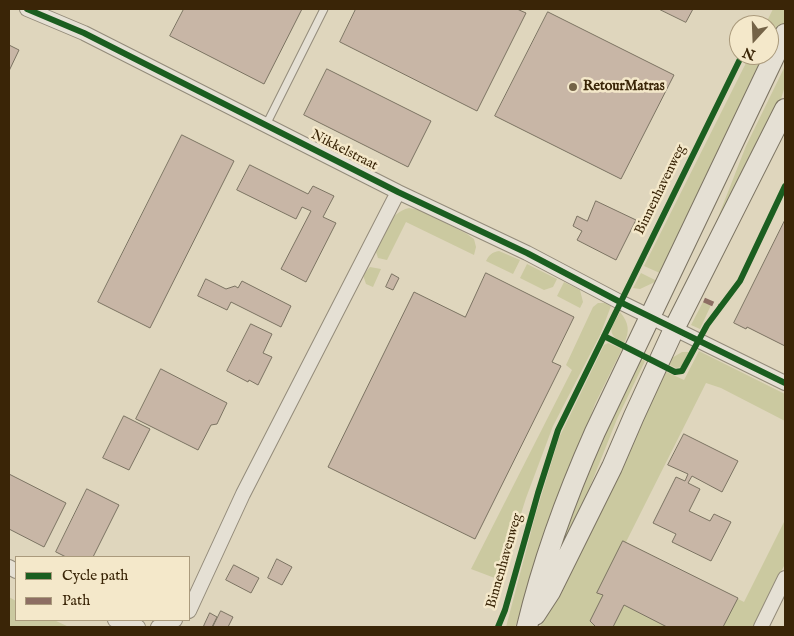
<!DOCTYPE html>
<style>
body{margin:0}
#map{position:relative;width:794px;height:636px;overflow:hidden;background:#dfd6bd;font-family:"IM FELL English",serif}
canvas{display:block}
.frame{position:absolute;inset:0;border:10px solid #3a2507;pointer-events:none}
.legend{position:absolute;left:15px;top:556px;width:175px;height:65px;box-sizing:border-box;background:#f4e8ca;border:1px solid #aa9a7c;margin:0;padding:6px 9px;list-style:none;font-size:15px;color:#3a2507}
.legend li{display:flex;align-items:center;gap:10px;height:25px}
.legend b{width:25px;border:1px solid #aa9a7c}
.north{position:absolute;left:729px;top:15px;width:50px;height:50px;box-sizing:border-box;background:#f4e8ca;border:1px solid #aa9a7c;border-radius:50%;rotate:200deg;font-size:14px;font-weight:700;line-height:20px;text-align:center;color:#3a2507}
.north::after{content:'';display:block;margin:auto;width:18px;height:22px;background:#746347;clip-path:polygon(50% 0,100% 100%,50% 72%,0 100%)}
</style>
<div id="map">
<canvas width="794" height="636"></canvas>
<div class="frame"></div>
<ul class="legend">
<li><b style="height:6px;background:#1b5e20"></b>Cycle path</li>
<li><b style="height:6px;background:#8d6e63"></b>Path</li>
</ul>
<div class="north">N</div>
</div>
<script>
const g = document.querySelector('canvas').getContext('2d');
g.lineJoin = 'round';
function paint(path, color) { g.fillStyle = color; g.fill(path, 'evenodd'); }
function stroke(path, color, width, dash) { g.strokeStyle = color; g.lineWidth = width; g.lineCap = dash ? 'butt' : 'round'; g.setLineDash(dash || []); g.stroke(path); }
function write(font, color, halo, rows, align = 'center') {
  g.font = font + ' "IM FELL English",serif'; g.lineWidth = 5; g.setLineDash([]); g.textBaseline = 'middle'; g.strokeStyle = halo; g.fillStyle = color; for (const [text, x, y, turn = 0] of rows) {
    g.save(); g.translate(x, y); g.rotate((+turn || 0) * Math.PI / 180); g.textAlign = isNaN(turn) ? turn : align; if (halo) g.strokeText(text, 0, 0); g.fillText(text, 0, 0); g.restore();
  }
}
paint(new Path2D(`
 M773,9H785V22L662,274L644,266L750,55H769V25H765Z
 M785,66V86L781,99L715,225L746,146Z
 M409,208L420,210L467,234L474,239L476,247L474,255L406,222L387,260L378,258L375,249C384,232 389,213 409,208Z
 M499,251L520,260L513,274L486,261C489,255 492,252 499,251Z
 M527,264L557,279L553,287L544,290L520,278Z
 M370,267L381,269L373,287L366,284L363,275Z
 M641,273L657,281L640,289L633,288Z
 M564,282L580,290L583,302L580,308L557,296Z
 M703,302L711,305L700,329L691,325Z
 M598,303H605L611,306L600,335L553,426L526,498L500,580L471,569L572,370L566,365L593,307Z
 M620,312C629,323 630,331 624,344C605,332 611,330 620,312Z
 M608,343L622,349L595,404L515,627H506L536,513L559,438L604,345Z
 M699,351L785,394V421L721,388L706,383L626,542L744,602L785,520V564L753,627H540L601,504L662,370L684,380Z
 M682,352H689L681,367L676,368L666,363L670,359Z
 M636,357L645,361L617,419L560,562L556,545Z
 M9,597L16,601V620H54L69,627H9Z`), '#cbc9a0');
const building = new Path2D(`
 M184,9H302L264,84L170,36Z
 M356,9H517L526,13L477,111L340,42Z
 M659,9H693L686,22Z
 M548,12L674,75L621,179L495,116Z
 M9,45L19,50L9,71Z
 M327,69L431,121L408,167L304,115Z
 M182,135L234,161L150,328L98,302Z
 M250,165L308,194L313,186L334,196L323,217L336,223L306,282L281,269L311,211L302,207L296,219L237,190Z
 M596,201L636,220L616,260L577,240L582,231L573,226L577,216L587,221Z
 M785,220V346L747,327L746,329L734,323Z
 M486,273L574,317L552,362L561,366L475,539L328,467L414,292L465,317Z
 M392,274L399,278L393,290L386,287Z
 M206,279L226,289L235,286L238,288L242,281L291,306L281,327L231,302L227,310L198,296Z
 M251,324L272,334L263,353L272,357L258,385L249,380L248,382L227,371Z
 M161,369L227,403L217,424L211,425L198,450L136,419Z
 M124,416L150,429L129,470L103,458Z
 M684,434L738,461L722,492L692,476L688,483L700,489L689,511L710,521L714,514L731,522L711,561L672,542L676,534L653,523L676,477L685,481L688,474L668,465Z
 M9,474L66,503L44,547L9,529Z
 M87,489L119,505L93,557H66L56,552Z
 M623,541L738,598L723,627H667L624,605L613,627H596L590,621L603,595L597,593Z
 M277,559L292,567L282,585L268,578Z
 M234,565L259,578L251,593L226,580Z
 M221,611L233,617L228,627H213Z
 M210,613L217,617L212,627H206L204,626Z`);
paint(building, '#c8b6a6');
stroke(building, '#7b7362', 1);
const service = new Path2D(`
 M266,125L324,9`);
const minor = new Path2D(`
 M27,9L84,33L398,192L527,253L620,302L785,383
 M9,567L16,571
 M189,611L243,494L398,192
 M115,620L127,626L138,627
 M158,627L175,620
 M761,627L785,578`);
const secondary = new Path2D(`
 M535,615L550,592L612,467L634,416L674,329L785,109
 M527,627C543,560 567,495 595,432L785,34`);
stroke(service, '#938b7a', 9);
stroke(minor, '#938b7a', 16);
stroke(secondary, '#7b7362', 22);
stroke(service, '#e5e0d4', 7);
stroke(minor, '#e5e0d4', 14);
stroke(secondary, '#e5e0d4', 20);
stroke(new Path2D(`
 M704,300L720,307`), '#8d6e63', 5, [10, 5]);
stroke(new Path2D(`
 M27,9L84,33L398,192L527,253L620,302L785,383
 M604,336L675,372L682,371L707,325L740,281L785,186
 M498,627L505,610L538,493L558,430L742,55`), '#1b5e20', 6);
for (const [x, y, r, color] of [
 [573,87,5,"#746347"]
]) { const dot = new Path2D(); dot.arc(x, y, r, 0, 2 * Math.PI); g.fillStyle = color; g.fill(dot); stroke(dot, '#f4e8ca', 2); }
write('bold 14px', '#3a2507', '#f4e8ca', [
 ["RetourMatras",583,87]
], 'left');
write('14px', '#3a2507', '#f4e8ca', [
 ["Nikkelstraat",344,151,27],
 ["Binnenhavenweg",661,190,-64],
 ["Binnenhavenweg",505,561,-74]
]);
</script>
